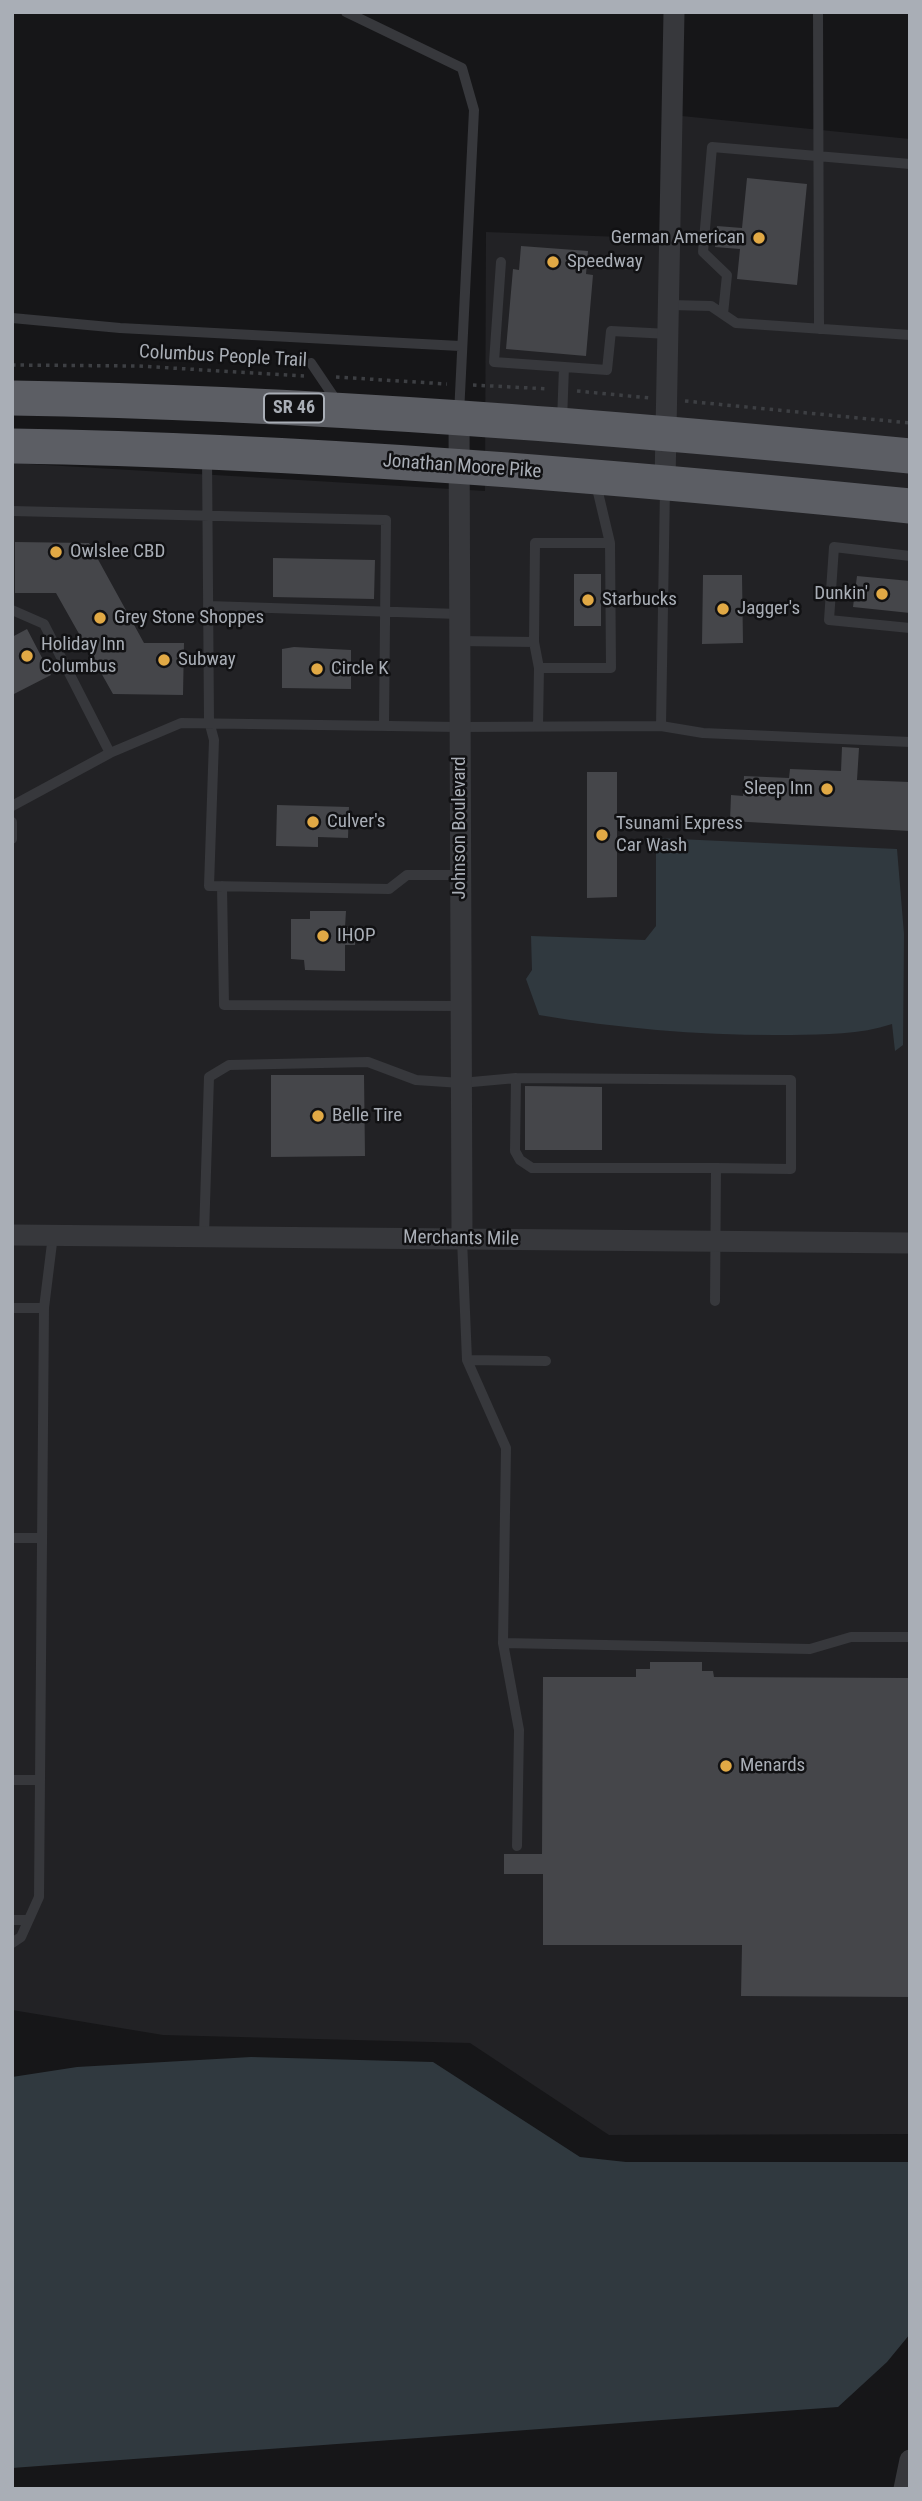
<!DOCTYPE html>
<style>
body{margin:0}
#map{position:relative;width:922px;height:2501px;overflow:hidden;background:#161618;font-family:"Roboto Condensed",sans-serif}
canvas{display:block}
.frame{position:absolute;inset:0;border:14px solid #a9aeb6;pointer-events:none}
</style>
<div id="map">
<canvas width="922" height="2501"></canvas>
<div class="frame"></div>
</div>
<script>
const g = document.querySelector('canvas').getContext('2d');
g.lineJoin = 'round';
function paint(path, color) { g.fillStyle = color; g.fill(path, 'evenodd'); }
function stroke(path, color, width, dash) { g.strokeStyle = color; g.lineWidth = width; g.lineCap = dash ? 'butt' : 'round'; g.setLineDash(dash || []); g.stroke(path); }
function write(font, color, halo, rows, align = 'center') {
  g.font = font + ' "Roboto Condensed",sans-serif'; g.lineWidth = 5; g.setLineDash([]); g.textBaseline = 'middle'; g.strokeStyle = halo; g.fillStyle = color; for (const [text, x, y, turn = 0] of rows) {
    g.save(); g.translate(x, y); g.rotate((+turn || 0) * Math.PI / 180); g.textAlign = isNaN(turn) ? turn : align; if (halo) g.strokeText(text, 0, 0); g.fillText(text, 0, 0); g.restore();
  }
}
paint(new Path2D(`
 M682,116L910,139V2134L609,2135L470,2043L163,2035L12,2010V463L485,491L486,232L676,239Z`), '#222225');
paint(new Path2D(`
 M656,838L897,849L904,934L903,1045L895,1051L892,1024C860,1035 825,1034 791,1035C706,1036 623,1029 539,1015L526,979L532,970L531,936L645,940L656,926Z
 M251,2057L433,2062L580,2157L626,2162H910V2334L887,2362L838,2407L12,2468V2077L77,2067Z`), '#30393f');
paint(new Path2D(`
 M747,178L807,184L797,285L737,279L740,249L715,247L717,226L742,228Z
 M521,246L588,251L586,274L593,275L586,356L506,349L513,269L519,270Z
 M15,542L89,543L144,643H184L183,695L113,694L56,593H15Z
 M273,558L375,560L374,599L273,597Z
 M574,574H601V626H574Z
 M703,575H742L743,643L702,644Z
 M857,576L910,581V613L853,607Z
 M27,629L51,675L12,695V637Z
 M294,647L351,650V689L282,688V649Z
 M842,747L859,748L857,780L910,782V831L730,821L731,795L743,796L744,776L789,778L790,769L841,771Z
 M587,772H617V897L587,898Z
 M277,805L349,807L348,838L318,837V847L276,846Z
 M310,911H346L345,927H356L355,945H345V971L305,970L304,960L291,959V919H310Z
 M271,1075H364L365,1156L271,1157Z
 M525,1086L602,1087V1150H525Z
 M650,1662H702V1671H713L714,1677L910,1678V1997L741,1996L742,1945H543V1874H504V1854H542L543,1677H636V1669H650Z`), '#45464a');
stroke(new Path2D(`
 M12,365L138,366L304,376
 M336,377L447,384
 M473,385L549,389
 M577,391L650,398
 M685,401L910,423`), '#3d3f43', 3.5, [3.5, 5]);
stroke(new Path2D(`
 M346,12L462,68L474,110L459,414
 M818,12L819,329
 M501,262L494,362L607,370L611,331L669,334
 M670,305L711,306L736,323L910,335
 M723,314L727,275L703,252L712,147L910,164
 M12,318L120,328L460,346
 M311,363L338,403
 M562,421L564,367
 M207,455L209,721L214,740L209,886L389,889L407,875H460
 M596,484L610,543
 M12,511L386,520L384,725
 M910,556L834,547L829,620L910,628
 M208,606L459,614
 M12,610L44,624L110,753
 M459,641L534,642L535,543H610L611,668H539L538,726
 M534,642L539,668
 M661,726L665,487
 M12,806L110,753L181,723L459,727L661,726L703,733L910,742
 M12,822V839
 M222,886L224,1005L461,1006
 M516,1078L791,1080V1169L716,1168
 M204,1235L209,1077L229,1065L368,1062L416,1080L461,1083L516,1078L515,1151L520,1160L532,1168H716L715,1301
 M462,1239L467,1360L506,1448L503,1643L519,1730L517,1846
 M12,1308H44
 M467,1360L546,1361
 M12,1538H42
 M503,1643L810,1649L851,1637H910
 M12,1780H39
 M12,1920H28
 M12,1943L21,1937L39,1897L44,1308L53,1235`), '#37383c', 10);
stroke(new Path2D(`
 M459,417L462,1239
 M665,482L674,12
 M12,1235L910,1243
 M904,2489L910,2460`), '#37383c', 21);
stroke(new Path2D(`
 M12,398C312,403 611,427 910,456
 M12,446C312,451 611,476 910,506`), '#5c5e64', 35);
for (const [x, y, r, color] of [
 [759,238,7,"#e1a945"],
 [553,262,7,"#e1a945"],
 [56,552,7,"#e1a945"],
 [882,594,7,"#e1a945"],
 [588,600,7,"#e1a945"],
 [723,609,7,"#e1a945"],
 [100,618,7,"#e1a945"],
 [27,656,7,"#e1a945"],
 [164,660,7,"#e1a945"],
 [317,669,7,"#e1a945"],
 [827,789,7,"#e1a945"],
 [313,822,7,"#e1a945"],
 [602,835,7,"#e1a945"],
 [323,936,7,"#e1a945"],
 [318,1116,7,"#e1a945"],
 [726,1766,7,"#e1a945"]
]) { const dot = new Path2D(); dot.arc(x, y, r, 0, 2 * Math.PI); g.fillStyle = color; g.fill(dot); stroke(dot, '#111113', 2.5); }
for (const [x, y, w] of [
 [294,408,60]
]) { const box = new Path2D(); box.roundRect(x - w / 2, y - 14.5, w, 29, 5); g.fillStyle = '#111113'; g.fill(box); stroke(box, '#a9aeb6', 2); }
write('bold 18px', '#a9aeb6', null, [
 ["SR 46",294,408]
]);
write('19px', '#a9aeb6', '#111113', [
 ["German American",745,238,"right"],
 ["Speedway",567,262],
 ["Owlslee CBD",70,552],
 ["Dunkin'",868,594,"right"],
 ["Starbucks",602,600],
 ["Jagger's",737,609],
 ["Grey Stone Shoppes",114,618],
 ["Holiday Inn",41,645],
 ["Columbus",41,667],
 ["Subway",178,660],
 ["Circle K",331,669],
 ["Sleep Inn",813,789,"right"],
 ["Culver's",327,822],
 ["Tsunami Express",616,824],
 ["Car Wash",616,846],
 ["IHOP",337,936],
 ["Belle Tire",332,1116],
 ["Menards",740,1766]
], 'left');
write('19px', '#a9aeb6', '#111113', [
 ["Columbus People Trail",223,357,3],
 ["Jonathan Moore Pike",462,467,4],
 ["Johnson Boulevard",460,828,-90],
 ["Merchants Mile",461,1239,1]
]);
</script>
